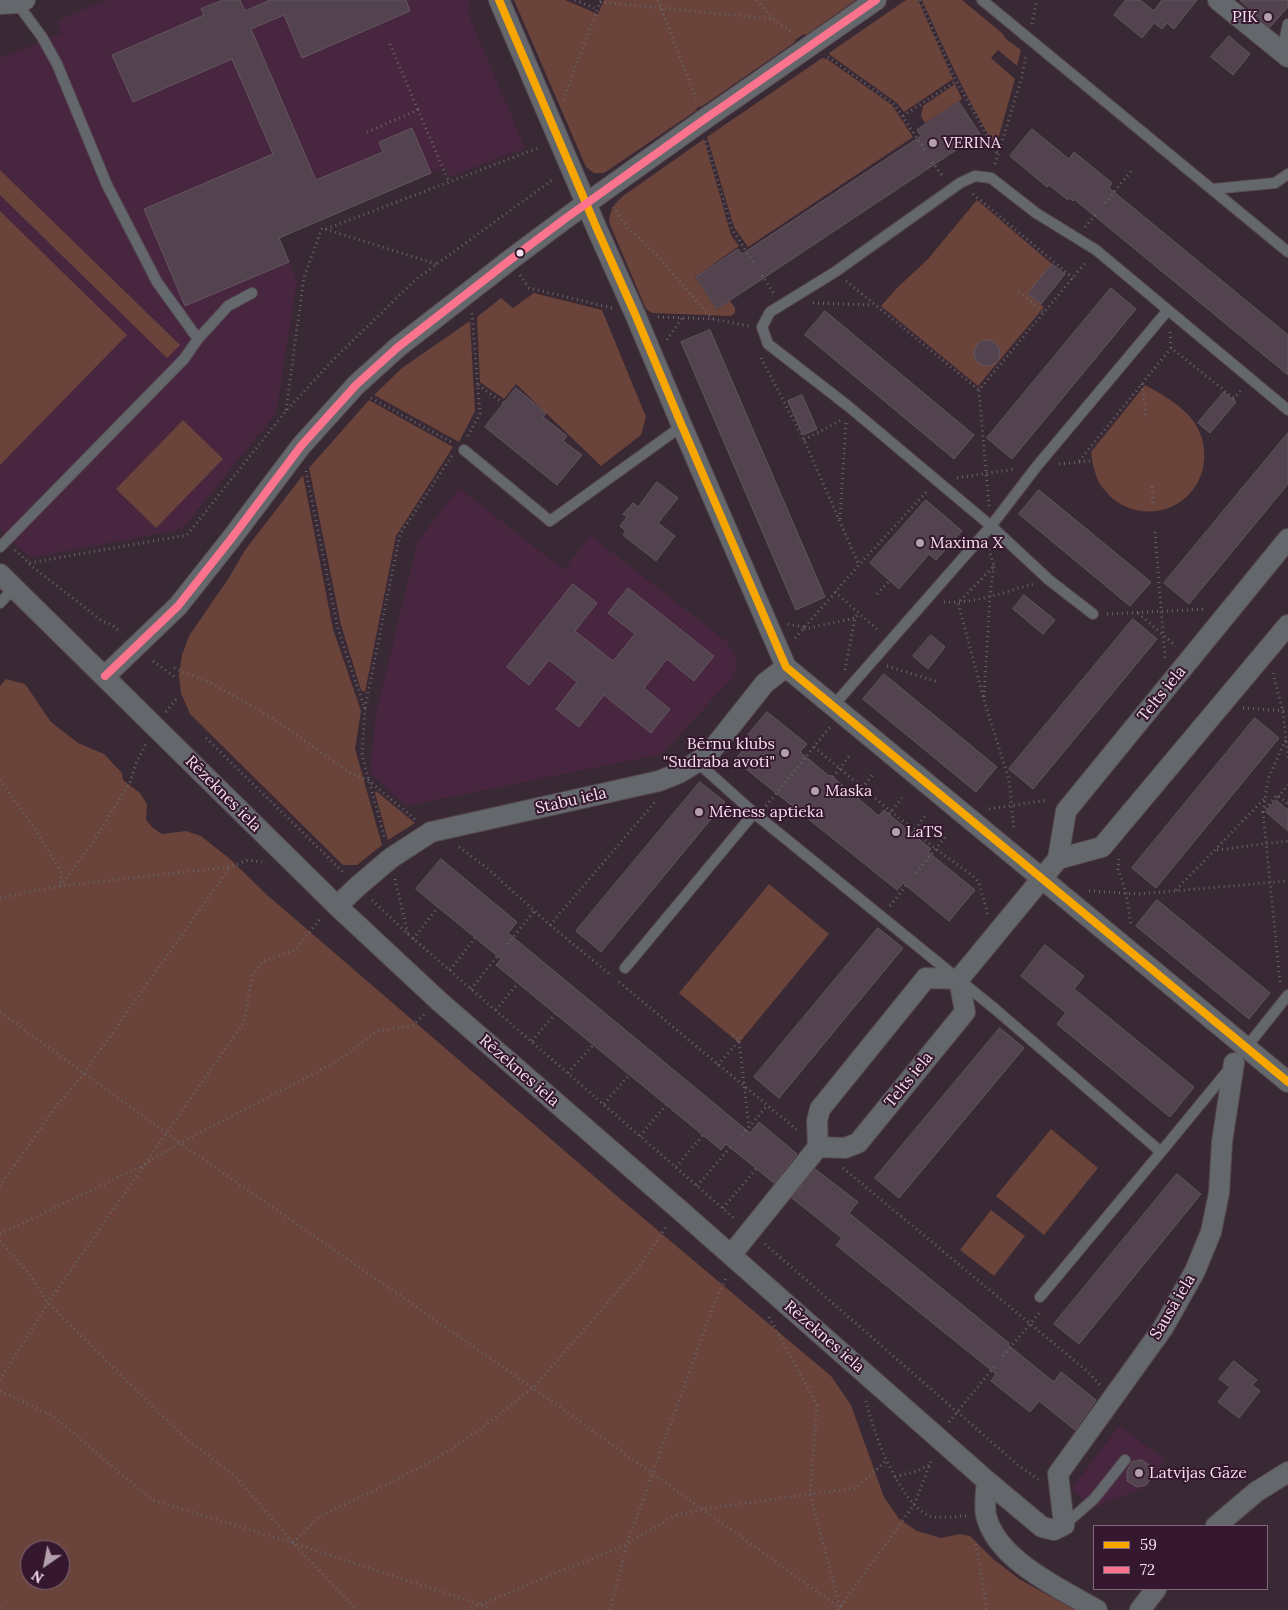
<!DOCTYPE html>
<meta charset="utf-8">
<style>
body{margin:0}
#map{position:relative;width:1288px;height:1610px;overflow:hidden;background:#392934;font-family:Lora,serif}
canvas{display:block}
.legend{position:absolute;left:1093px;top:1525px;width:175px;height:65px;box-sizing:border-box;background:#35182e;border:1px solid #81687b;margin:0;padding:6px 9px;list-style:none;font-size:15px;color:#f4e0ee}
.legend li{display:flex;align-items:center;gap:10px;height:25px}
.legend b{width:25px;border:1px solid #81687b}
.north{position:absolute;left:20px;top:1540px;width:50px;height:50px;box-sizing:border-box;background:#35182e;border:1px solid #81687b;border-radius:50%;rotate:213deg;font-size:14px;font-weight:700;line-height:20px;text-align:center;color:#f4e0ee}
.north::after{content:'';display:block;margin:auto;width:18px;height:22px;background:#b3a0ad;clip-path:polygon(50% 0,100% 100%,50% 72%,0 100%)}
</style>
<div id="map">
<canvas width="1288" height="1610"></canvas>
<ul class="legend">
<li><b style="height:6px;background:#f7a600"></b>59</li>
<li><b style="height:6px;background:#fc738d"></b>72</li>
</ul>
<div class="north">N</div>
</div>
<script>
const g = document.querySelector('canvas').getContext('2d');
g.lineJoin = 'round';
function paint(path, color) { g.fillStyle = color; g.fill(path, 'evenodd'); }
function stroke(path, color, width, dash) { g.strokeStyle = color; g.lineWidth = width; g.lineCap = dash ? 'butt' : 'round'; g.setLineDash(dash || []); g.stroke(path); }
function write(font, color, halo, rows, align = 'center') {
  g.font = font + ' Lora,serif'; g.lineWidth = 4; g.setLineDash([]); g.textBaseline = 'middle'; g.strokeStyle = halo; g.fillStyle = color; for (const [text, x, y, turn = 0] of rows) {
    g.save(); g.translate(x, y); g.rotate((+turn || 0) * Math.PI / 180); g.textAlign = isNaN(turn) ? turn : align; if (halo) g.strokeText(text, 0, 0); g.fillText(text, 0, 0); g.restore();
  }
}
paint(new Path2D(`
 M106,0H468L472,9L467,11L525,148L450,177L445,167L303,227L275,229L297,281L276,413L182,529L30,558L0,529V58L62,33L57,21Z
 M459,488L564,570L590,535L727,642L737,661L733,677L662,754L406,806L370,773L376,713L418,541Z
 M1119,1426L1166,1460L1146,1487L1092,1508L1072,1488Z`), '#48263f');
paint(new Path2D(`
 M514,0H565L598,14L604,0H856L806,35L804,34L795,40V42L701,107L700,106L696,109L697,110L604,173H594L586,167Z
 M906,0H918L953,79L904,112L897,103L830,55L829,53Z
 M922,0H962L1003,34L1006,39L1021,50L1017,66L998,50L991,58L1015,79L997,143L994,144C966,98 944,49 922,0Z
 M822,58L827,59L892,105L913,137L748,247L734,227L707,137Z
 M955,84L962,99L925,123L921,116L923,106Z
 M704,139L731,235L739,246L695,277L717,310L730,301L735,308V313L731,316L652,313L646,309L609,222C610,210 614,204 623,196Z
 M0,170L180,345L167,358L0,195Z
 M977,200L1052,264L1028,294L1044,307L978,386L881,306L897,288L928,259Z
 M0,211L127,335L0,465Z
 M534,293L602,310L646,417L641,435L601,466L516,384L504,399L480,382L477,317L501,298L513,308Z
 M470,321L475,411L459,442L374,395L402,368Z
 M1145,385C1158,392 1172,400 1183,410C1195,420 1203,435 1204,449C1209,500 1153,530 1113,499C1107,493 1100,486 1097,478C1094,470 1092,461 1091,452Z
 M369,400L453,447L396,536L365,692L361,690L341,625L309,468Z
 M183,420L223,459L156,528L116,489Z
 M303,475L333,629L361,711L355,749L382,845L357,865H343L190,714L181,693L179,675L182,655L189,636L230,576L245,550Z
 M6,679L25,684L51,722L78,743L104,754L122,773L123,780L140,793L147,804L146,820L153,828L162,834L186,831L201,836L230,859L266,894L624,1202L831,1376L851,1405L884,1497L899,1519L917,1531L941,1538L960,1534L970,1536L992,1558L1019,1579L1075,1610H0V686ZM30,1550H60V1580H30Z
 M376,791L415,823L388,840L375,793Z
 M769,884L829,934L739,1043L679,993Z
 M1051,1129L1098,1168L1044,1235L996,1196Z
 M991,1210L1025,1236L994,1276L960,1250Z`), '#6a433a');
const building = new Path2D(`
 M223,0H240L245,11L270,0H406L410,11L302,58L284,15L251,29L316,180L383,152L379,142L412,128L431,173L279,238L289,262L185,306L144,209L273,154L232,59L133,102L112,55L204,15L201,9Z
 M1126,0H1140L1154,11L1162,0H1197L1174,29L1167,23L1162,29L1154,23L1142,38L1114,15Z
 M1240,0H1288V7L1270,27Z
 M1229,36L1250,54L1233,75L1211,57Z
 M959,102L980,134L717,309L696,277L738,249L742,254L921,136L917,130Z
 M1032,129L1069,159L1074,152L1112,183L1109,188L1288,335V375L1074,199L1073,201L1070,198L1068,200L1049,185L1047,187L1010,156Z
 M1052,264L1065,274L1041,304L1028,294Z
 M1111,288L1136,309L1012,459L987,438Z
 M825,311L974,435L954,459L805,335Z
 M710,330L825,597L796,610L681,342Z
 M974 353a13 13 0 1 1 26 0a13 13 0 1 1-26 0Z
 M516,388L546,413L543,417L567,436L563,441L582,455L557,485L485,427Z
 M1224,392L1236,402L1210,433L1198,423Z
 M802,395L817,429L803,435L788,401Z
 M1288,433V484L1189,604L1164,583Z
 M657,482L678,498L658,523L675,536L656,561L623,535L626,531L620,526L627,517L623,514L633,503L638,507Z
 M1039,490L1151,582L1130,606L1019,514Z
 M926,500L962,531L936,560L929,554L899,589L870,563Z
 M573,584L597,603L575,631L613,661L635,634L608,613L628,588L714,656L694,681L667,659L644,688L670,709L651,733L604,695L579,727L556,709L577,682L549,660L529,685L507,667Z
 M1024,595L1055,620L1043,634L1013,609Z
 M1133,619L1157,639L1033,789L1009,769Z
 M931,635L945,647L928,669L913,656Z
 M884,674L997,767L976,792L863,699Z
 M767,712L807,744L800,752L829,776L830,775L879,816L884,810L892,817L931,849L928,852L975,890L949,921L903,883L897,890L735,760L747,745L743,741Z
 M1255,718L1279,738L1156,888L1132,868Z
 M700,782L725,802L601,952L576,931Z
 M1276,800L1288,810V831L1266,812Z
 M441,859L517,922L508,933L750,1133L759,1122L797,1154L774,1183L726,1144L721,1150L496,965L501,959L416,889Z
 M1157,900L1270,993L1249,1019L1136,926Z
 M878,928L903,948L779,1098L754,1077Z
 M1045,945L1084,976L1074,989L1194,1087L1170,1117L1057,1024L1066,1013L1021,976Z
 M1000,1028L1024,1048L899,1198L875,1178Z
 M815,1169L858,1202L849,1213L1009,1343L1008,1345L1054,1382L1061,1372L1096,1400L1075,1430L1039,1401L1030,1412L991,1381L996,1374L836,1245L842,1238L792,1198Z
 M1177,1174L1201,1194L1079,1344L1054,1324Z
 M1234,1361L1257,1380L1252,1385L1260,1391L1239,1418L1218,1402L1230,1387L1219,1379Z
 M1142,1460L1152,1467V1476L1146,1485L1137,1487L1127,1481V1471L1132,1462Z`);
paint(building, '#53434f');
stroke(building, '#63565f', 1);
const service = new Path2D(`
 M982,0L1288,252
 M17,3L42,37L57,64L107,185L157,282L198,339L228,306L252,293
 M1285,54V37L1288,24
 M1213,189L1275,183L1288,174
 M464,450L550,521L682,426
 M0,547L184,359L198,339
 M0,603L14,588
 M1093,614L1049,580L991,526L848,406L768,344L762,327L770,312L835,272L960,183L975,176L991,178L1036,213L1096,250L1288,410
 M833,706L991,526L1037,466L1168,310
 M697,762L754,813L995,1009L1161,1152L1230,1068
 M625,968L754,813
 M1245,1049L1288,995
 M1040,1297L1161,1152
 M1064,1525L1094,1499L1125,1460`);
const minor = new Path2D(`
 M499,0L597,229L635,314L682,426L786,667L1288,1082
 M1218,0L1288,57
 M0,4L17,3L25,0
 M0,574L337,906L440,1002L682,1212L987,1481L1042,1527L1054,1530L1064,1525L1058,1474L1163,1328L1195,1271L1211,1232L1219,1193L1222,1142L1234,1063
 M105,676L178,606L231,539L301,446L356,385L398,347L510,260L566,218L702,121L876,0
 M1058,859L1102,847L1288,625
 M337,906L358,886L391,858L431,832L659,781L679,773L697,762L711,751L765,683L786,667
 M959,979L1058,859L1066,811L1288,539
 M818,1147L845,1148L858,1143L965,1012L959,979
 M731,1255L818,1147L817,1121L820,1109L926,978L959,979
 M987,1481C986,1492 984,1505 986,1515C996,1560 1061,1589 1097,1610
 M1216,1526L1256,1492L1288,1472
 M1140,1610L1156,1589`);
stroke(service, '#554851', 12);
stroke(minor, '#554851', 22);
stroke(new Path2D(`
 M575,0L597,9
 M658,0L697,101
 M757,0L773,19L793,33
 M920,0L953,75L998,155
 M600,2L773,19
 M1032,24L1037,0
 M390,44L418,110
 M828,57L894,104L925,150
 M563,100L601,0
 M903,116L956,81
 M367,132L418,110L449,182
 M706,141L732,229L755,265
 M932,162L944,178
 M995,164L1022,77L1026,55
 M973,194L1073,278
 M1105,203L1133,169
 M613,207L626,226L659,257L692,296L713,319
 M1085,227L1096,214
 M326,229L538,148
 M520,275L529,288L612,308
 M762,275L774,294
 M846,281L979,390
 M1019,292L1044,313
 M813,303L872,305
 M658,317L713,319L749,326
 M1170,332L1171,348L1234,398
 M667,340L682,318
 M761,358L804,440L859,565
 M1142,384L1146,419
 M478,385L503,403
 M371,398L453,443
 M1233,399L1242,389
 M286,410L304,277L322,228L436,264
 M468,436L480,414L472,313
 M804,440L843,419
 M1079,461L1171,348
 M1059,464L1090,461
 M306,471L338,629L365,709L362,755L385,839
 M957,478L1016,469
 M1152,487L1153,504
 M989,506L979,390L1086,262
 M840,519L846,423
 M1155,532L1165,658
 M989,549L994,566L958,603L984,700L1009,780L1014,830
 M15,550L29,563L187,535L286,411L333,360L415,280L552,180
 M29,564L102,621L111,624L119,631
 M835,592L880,632
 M877,594L890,580
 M944,602C974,604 1004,592 1033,584
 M1138,613L1176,646
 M1107,614L1206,609
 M788,624L804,627
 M804,629L855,618
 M795,638L859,565L928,490
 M153,661L175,677
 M887,666L938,682
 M174,668L211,683L271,717L350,773L368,780L416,820
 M845,670L855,618L859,613
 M1273,673L1283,712L1288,758
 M984,697L990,596L994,566
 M365,708L400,534L452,456
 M1243,708L1288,711
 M166,712L177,698
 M206,738L345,874
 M814,747L936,849L973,876L979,883L988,915
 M833,777L850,755
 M0,780L35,829L61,872L60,886
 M856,796L873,774
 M1278,797L1288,785
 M766,806L830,727
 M989,809L1048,800
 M1263,812L1268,779L1286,739
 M889,814L902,798
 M912,833L925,816
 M459,847L487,868L550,925L612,976
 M1217,850L1288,841
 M1119,859L1118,869L1126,893L1131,926
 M916,873L947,835
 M395,879L408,934
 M60,886L91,845L130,782L137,761L146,744
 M1176,890L1265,798
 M1089,891L1138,894L1288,881
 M0,898L60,886L230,867L248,860L262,862
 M372,900L408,934L735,1219
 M890,906L908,883
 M550,925L655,802
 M413,939L438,907
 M508,944L534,911
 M450,970L475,938
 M619,982L797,1130
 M1280,982L1263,812L1277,795L1288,804
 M471,989L499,954
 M496,1010L518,983
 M0,1012L180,1143L533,1388L843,1610
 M733,1035L739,1040L749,1127
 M532,1041L555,1014
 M718,1065L743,1036
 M568,1073L593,1045
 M604,1104L629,1075
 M742,1135L767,1106
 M640,1136L666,1105
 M676,1167L703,1135
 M843,1168L1087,1371L1100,1385
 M0,1186L54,1109L84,1073L230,867
 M697,1186L733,1144
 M723,1208L756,1169
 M0,1234L144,1165L180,1143L338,1061L377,1031L412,1026L426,1013
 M0,1241L30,1275L48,1303L184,1437L236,1477L293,1543L357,1610
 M765,1244L1018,1465L1039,1480
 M769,1317L817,1405L810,1494L840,1607
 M1003,1356L1041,1311
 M0,1380L48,1303L244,1022L252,976L262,962L295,950L321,918
 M0,1391L53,1416L152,1500L293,1543L482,1605L491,1610
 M866,1401C872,1430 900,1505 930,1516C937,1519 959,1516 968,1516
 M949,1422L994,1367
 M895,1477L917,1471L929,1465
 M293,1543L320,1516L384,1486L435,1459L481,1429L533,1388L643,1262L667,1225
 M976,1544L987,1610
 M0,1608L3,1610
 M467,1610L627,1544L674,1516L703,1509L856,1488L887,1460
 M610,1610L627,1544L714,1304L727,1276
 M838,1610L914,1505L932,1459`), '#68646a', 3, [1, 4]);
stroke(service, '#64676b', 10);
stroke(minor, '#64676b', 20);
stroke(new Path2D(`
 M499,0L597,229L635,314L682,426L786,667L1288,1082`), '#f7a600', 8);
stroke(new Path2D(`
 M105,676L178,606L231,539L301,446L356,385L398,347L510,260L566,218L702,121L876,0`), '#fc738d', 8);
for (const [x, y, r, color] of [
 [1268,17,5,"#b3a0ad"],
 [933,143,5,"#b3a0ad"],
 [520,253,4.5,"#f4e0ee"],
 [920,543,5,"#b3a0ad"],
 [785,753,5,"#b3a0ad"],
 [815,791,5,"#b3a0ad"],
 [699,812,5,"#b3a0ad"],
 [896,832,5,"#b3a0ad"],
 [1139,1473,5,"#b3a0ad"]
]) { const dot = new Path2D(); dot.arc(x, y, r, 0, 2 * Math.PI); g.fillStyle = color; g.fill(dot); stroke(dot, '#35182e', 2); }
write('16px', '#f4e0ee', '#35182e', [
 ["PIK",1258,17,"right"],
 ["VERINA",943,143],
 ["Maxima X",930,543],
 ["Bērnu klubs",775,744,"right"],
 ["\"Sudraba avoti\"",775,762,"right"],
 ["Maska",825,791],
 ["Mēness aptieka",709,812],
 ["LaTS",906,832],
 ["Latvijas Gāze",1149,1473]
], 'left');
write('16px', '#f4e0ee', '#35182e', [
 ["Telts iela",1162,694,-51],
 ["Rēzeknes iela",223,794,45],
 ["Stabu iela",571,801,-13],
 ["Rēzeknes iela",519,1071,41],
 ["Telts iela",909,1080,-51],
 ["Sausā iela",1173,1307,-59],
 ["Rēzeknes iela",824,1337,41]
]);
</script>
